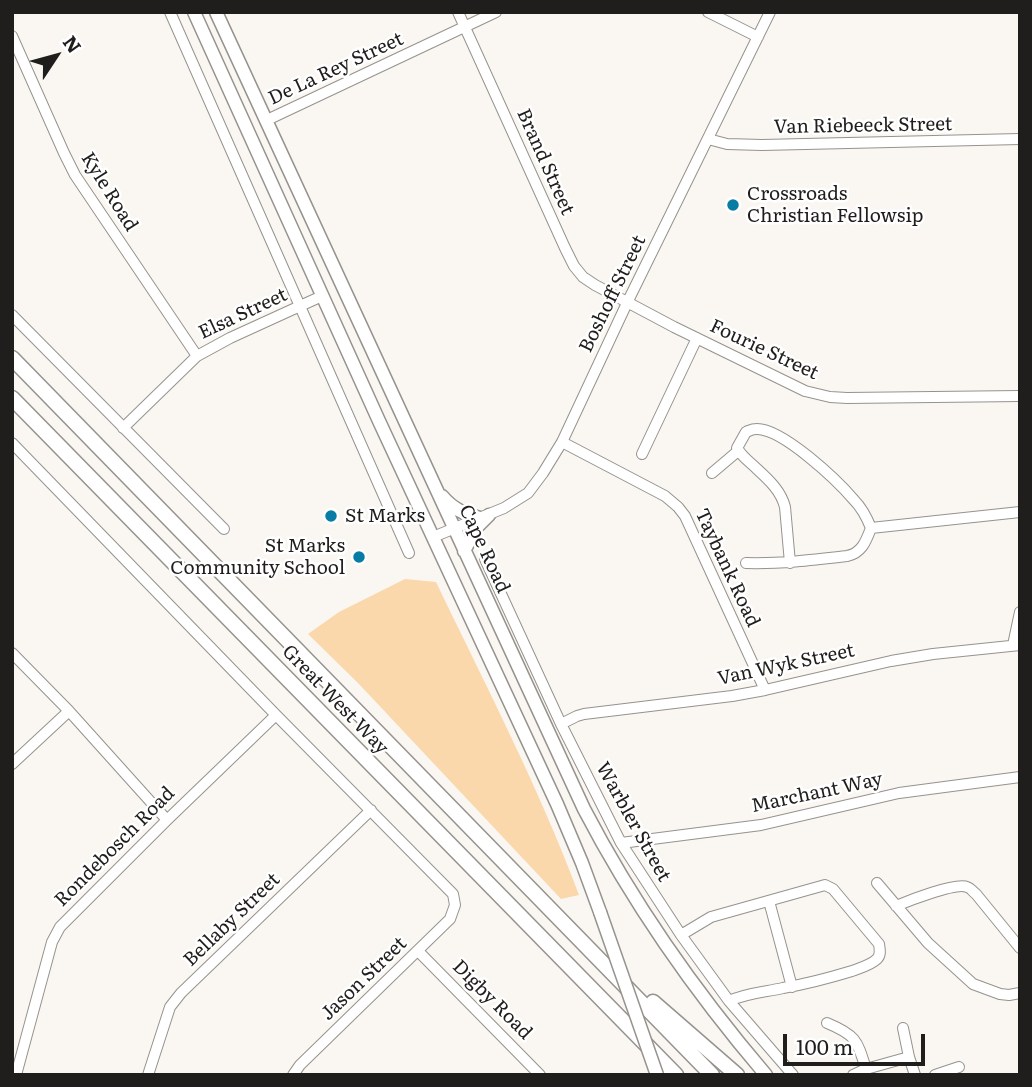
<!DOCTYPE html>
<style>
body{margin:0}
#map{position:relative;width:1032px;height:1087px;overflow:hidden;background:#faf6f1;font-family:Literata,serif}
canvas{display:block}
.frame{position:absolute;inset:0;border:14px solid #1f1e1c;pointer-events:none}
.north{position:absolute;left:21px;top:21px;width:70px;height:70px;-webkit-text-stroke:5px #fff;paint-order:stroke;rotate:54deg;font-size:19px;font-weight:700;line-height:28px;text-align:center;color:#1f1e1c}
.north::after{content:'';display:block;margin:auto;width:24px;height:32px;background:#1f1e1c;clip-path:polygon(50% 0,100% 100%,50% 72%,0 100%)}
.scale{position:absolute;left:783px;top:1034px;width:142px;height:32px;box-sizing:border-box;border:4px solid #1f1e1c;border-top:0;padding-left:9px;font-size:21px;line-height:24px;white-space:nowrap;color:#1f1e1c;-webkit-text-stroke:5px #fff;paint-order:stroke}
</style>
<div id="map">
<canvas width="1032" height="1087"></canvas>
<div class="frame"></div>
<div class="north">N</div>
<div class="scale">100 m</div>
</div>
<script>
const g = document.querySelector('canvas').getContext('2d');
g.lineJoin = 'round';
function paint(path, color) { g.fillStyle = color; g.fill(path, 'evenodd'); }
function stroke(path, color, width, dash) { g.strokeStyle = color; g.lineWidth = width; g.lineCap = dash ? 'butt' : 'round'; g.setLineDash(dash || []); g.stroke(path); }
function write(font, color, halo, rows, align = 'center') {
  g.font = font + ' Literata,serif'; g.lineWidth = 5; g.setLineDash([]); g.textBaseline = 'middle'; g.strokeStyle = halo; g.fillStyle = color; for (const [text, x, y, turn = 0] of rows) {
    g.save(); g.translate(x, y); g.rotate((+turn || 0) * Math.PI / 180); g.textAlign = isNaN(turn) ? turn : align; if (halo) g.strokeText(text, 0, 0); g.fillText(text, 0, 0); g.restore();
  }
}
paint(new Path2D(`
 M405,579L436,582C486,686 539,788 579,895L561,899L358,683L308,634L339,612Z`), '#fad8ac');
const minor = new Path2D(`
 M170,12L409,553
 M458,12L565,248L574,266L583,277L595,285L674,327L805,391L830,397L847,398L1020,396
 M708,12L758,37
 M12,36L64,153L75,175L197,356
 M267,120L496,12
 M708,139L727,144L762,145L1020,139
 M12,315L224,529
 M123,428L197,356L230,338L322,296
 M562,442L665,496L678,507L685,516L765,690
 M12,443L276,715L453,894L455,905L450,919L300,1065L293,1075
 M642,454L697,338
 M712,473L738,451
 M871,528L1020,512
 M433,537L504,508L528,493L543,473L562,442L627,303L770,12
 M485,559L561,724L621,843L681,935L729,1001L793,1075
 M746,563C780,564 813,560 847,556C862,553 866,541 871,528C867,518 862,508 854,500C837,480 783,429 757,429C752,429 751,430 746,432L737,448C742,457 750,462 757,469C769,480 781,491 785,507L790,563
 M1013,645L1020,612
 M12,653L69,711L167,820
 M561,724L577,716L584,714L732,696L765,690L891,661L933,654L1020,645
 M12,764L69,711
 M621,843L761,825L899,793L1020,777
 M877,883L928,943L973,984L1000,994L1009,995L1020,993
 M769,901L792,987
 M896,906C908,901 956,882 967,887C971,888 973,892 976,894L1020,948
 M681,935L711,917L825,885L833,889L879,944C880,950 881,955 877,959C871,965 860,968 852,971C829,978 806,984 783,988C765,992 746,993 729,1001
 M418,951L540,1075
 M827,1023C856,1035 857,1040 866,1069
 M903,1028L909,1057L915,1075
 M16,1075L52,942L60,927L167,820L276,715
 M148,1075L170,1007L181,993L371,810
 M853,1075L866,1069L909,1057
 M935,1075L959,1067`);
const major = new Path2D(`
 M194,12L379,421L557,804L582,863L600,912
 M216,12L584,809C634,905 696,993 766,1075
 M442,496C453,509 464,514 480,518
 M464,551L477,527L489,515`);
const highway = new Path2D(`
 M12,358L712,1075
 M12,398L676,1075
 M653,1002L737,1075`);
stroke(minor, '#96938e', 12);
stroke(major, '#96938e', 15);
stroke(highway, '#96938e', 17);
stroke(minor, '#fff', 10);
stroke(major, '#fff', 12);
stroke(highway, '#fff', 14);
const majorBridge = new Path2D(`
 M600,912L657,1075`);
stroke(majorBridge, '#96938e', 15, []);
stroke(majorBridge, '#fff', 12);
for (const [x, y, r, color] of [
 [733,205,7,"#087ca4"],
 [331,516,7,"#087ca4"],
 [359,557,7,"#087ca4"]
]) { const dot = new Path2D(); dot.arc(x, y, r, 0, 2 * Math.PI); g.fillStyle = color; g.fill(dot); stroke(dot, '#fff', 2.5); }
write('19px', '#1f1e1c', '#fff', [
 ["De La Rey Street",336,69,-25],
 ["Van Riebeeck Street",863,126,-1],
 ["Brand Street",545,162,66],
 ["Kyle Road",109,192,58],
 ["Boshoff Street",613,294,-64],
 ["Elsa Street",243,314,-25],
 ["Fourie Street",764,350,25],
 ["Cape Road",484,549,65],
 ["Taybank Road",727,568,65],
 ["Van Wyk Street",786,665,-12],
 ["Great West Way",335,700,46],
 ["Marchant Way",817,793,-12],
 ["Warbler Street",633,822,61],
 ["Rondebosch Road",115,847,-45],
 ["Bellaby Street",232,920,-44],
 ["Jason Street",364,979,-44],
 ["Digby Road",492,1000,45]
]);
write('19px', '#1f1e1c', '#fff', [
 ["Crossroads",747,194],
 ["Christian Fellowsip",747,216],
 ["St Marks",345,516],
 ["St Marks",345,546,"right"],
 ["Community School",345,568,"right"]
], 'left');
</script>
